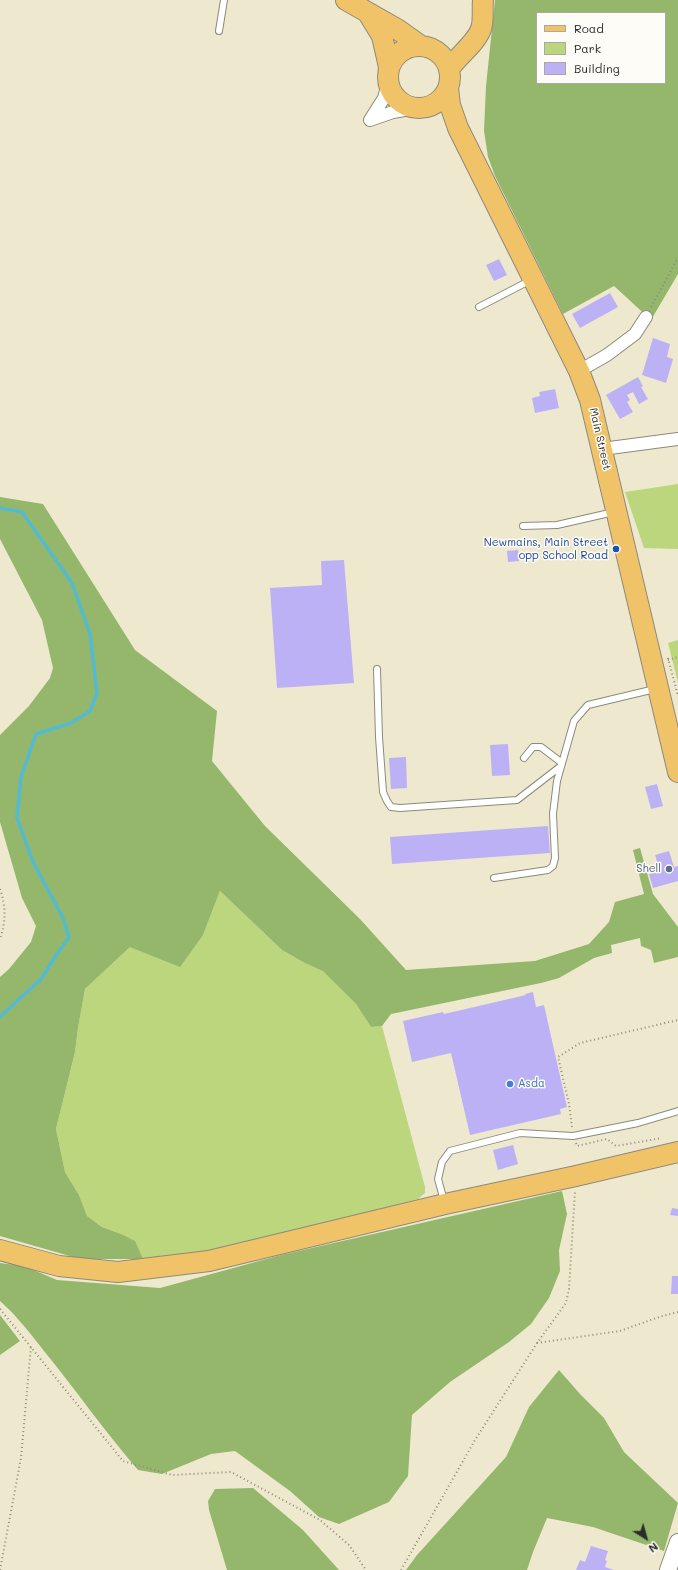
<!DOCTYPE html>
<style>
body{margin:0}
#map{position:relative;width:678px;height:1570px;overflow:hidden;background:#eee9ce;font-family:Mali,sans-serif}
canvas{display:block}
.legend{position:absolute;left:536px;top:12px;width:130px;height:72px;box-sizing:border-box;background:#fdfcf7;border:1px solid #a9a8a5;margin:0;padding:5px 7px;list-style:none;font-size:12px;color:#2b2b2b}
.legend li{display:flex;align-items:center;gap:8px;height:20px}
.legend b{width:20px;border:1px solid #a9a8a5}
.north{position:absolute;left:626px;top:1518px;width:40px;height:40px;-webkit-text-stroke:3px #fdfcf7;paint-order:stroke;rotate:143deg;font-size:11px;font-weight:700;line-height:16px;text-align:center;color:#2b2b2b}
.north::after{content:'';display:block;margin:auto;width:14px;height:18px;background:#2b2b2b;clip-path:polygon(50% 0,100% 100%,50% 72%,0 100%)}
</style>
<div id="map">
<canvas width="678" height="1570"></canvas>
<ul class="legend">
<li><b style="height:5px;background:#f1c369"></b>Road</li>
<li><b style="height:11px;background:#bbd67c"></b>Park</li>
<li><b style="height:11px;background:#bdb1f5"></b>Building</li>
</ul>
<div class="north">N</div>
</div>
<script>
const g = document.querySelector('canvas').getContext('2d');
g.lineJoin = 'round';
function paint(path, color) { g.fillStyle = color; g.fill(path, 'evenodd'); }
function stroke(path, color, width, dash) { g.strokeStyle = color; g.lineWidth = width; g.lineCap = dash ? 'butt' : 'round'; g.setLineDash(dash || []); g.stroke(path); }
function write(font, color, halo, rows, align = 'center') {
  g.font = font + ' Mali,sans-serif'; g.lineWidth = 3; g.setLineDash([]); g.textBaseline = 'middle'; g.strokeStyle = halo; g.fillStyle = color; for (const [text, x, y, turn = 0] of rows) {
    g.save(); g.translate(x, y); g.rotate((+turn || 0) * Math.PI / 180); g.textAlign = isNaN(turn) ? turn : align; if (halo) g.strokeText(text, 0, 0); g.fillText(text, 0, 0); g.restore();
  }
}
paint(new Path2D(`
 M678,484V549L644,548L625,492Z
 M678,640V683L668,643Z
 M220,891L282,950L303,962L323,970L356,1004L371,1027L382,1026L425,1187V1193L418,1199L241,1245L191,1254L143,1259L121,1234L102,1227L87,1216L79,1195L65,1172L56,1129L75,1052L78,1028L85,989L130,947L203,935Z`), '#bbd67c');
paint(new Path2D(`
 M495,0H678V274L651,320L614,286L563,314L495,176L488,157L484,131L486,86ZM537,13H665V83H537Z
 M0,497L43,504L135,650L217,711L212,761L265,826L360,919L406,970L535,961L589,944L609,922L615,902L644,894L633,850L640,848L653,894L678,927V957L654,963L651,950L641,946L640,938L611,945L612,953L594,958L559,978L541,983L391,1014L382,1026L371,1027L356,1004L323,971L303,962L282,950L220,891L203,935L180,967L130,947L85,989L78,1028L75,1052L56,1129L65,1172L79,1195L87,1216L102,1227L121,1234L135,1241L143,1259H80L0,1236V977L9,969L31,942L36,926L22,898L0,822V735L29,706L50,678L53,668L42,620L0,539Z
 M562,1191L567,1214L559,1250L560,1271L549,1298L531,1324L509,1342L450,1382L412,1415L408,1476L389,1502L339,1524L319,1517L290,1491L235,1451L211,1454L162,1474L138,1470C105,1432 76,1390 44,1351C30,1333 17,1316 0,1301V1263L24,1266L57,1280L160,1288L281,1255Z
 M0,1315L20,1341L0,1355Z
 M559,1370L580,1394L604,1418L624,1452L678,1503L664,1551L593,1527L547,1518L533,1552L527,1570H406L417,1555L506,1457L529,1407Z
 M253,1488L303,1530L339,1570H227L209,1510L208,1501L215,1489Z`), '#94b76c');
stroke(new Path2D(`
 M0,508L22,512L72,583L90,634L97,693L90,711L71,723L36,734L21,777L17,818L33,862L63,918L69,937L55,957L41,979L0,1017`), '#53bbd0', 3.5);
paint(new Path2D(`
 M499,259L507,275L494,281L486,265Z
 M610,293L618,307L580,328L572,314Z
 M653,338L670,344L667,357L673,359L666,383L642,375Z
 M638,377L643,386L641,387L648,399L639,404L633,392L627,395L630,400L627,402L633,412L620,419L606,395Z
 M555,389L559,408L535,413L532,398L540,396L539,392Z
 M518,550L519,561L508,562L507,551Z
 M344,560L354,683L277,688L270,588L322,585L321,561Z
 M508,744L510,775L492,776L490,745Z
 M406,757L407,788L391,789L389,758Z
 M657,784L663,806L651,809L645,787Z
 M548,826L550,853L392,864L390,837Z
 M669,851L674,867L678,866V881L653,888L649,874L660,871L655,855Z
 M533,992L536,1007L544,1005L567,1107L560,1109L561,1114L470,1135L451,1053L412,1062L403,1021L443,1012L444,1014L526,995L525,994Z
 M513,1145L518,1164L498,1170L493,1150Z
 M672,1208L678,1209V1216L670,1215Z
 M672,1276H678V1294H671Z
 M591,1546L608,1551L605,1560L607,1561L605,1567L614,1570H576L580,1560L585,1562Z`), '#bdb1f5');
const service = new Path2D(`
 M219,31L224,0
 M479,307L531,280
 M523,526L557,525L614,512
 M377,669L379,737L383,792L387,801L391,807L400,808L517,800L561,766
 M524,758L533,747H541L562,763
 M494,878L548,870L553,866L555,858L553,814L557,781L574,721L588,705L655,689
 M444,1201L438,1179L442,1162L450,1151L520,1133L573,1136L638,1123L678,1111`);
const minor = new Path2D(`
 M370,120L393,112L415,108
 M370,120L384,98L388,83
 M579,371L607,355L635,334L646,317
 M602,449L678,439`);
const tertiary = new Path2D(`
 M668,1570L678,1542`);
const primary = new Path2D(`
 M346,0L397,29L421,46
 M368,13L382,36L389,67
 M388 77a31 31 0 1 1 62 0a31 31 0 1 1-62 0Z
 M449,69C458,56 476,43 481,29C484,20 482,9 483,0
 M448,88L450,105L458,128L579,371L590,400L678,772
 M0,1250L59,1266L118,1272L209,1261L445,1204L576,1176L678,1152`);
stroke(service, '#8c8a7c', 8);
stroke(minor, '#8c8a7c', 14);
stroke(tertiary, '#8c8a7c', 18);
stroke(primary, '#8c8a7c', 22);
stroke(new Path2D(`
 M651,307L678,258
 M668,658L678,696
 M668,660L678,657
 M0,889C6,906 6,922 0,939
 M572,1127L569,1104L558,1057L580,1043L678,1020
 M576,1143L577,1146L607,1139L616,1146L662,1138
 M0,1309L123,1461L172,1475L231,1472L320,1520L349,1545L366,1570
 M537,1343L620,1331L659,1317L678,1312
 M0,1570L21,1458L31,1346
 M401,1570L475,1440L537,1343L566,1303L569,1289L575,1191`), '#8c8a7c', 2, [1, 3]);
stroke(service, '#fff', 6);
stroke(minor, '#fff', 12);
stroke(tertiary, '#fff', 16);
stroke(primary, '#f1c369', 20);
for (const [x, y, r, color] of [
 [616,549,4,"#1a4fb4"],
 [669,869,4,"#5c6f8a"],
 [510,1084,4,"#3f7fe0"]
]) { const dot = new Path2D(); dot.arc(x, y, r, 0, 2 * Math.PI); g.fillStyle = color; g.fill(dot); stroke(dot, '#fdfcf7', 1.5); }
write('11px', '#2b2b2b', '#fdfcf7', [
 ["Main Street",600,439,77]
]);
write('11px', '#164399', '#fdfcf7', [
 ["Newmains, Main Street",608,543],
 ["opp School Road",608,556]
], 'right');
write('11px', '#4e5e75', '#fdfcf7', [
 ["Shell",661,869]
], 'right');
write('11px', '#366cbe', '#fdfcf7', [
 ["Asda",518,1084]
], 'left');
</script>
